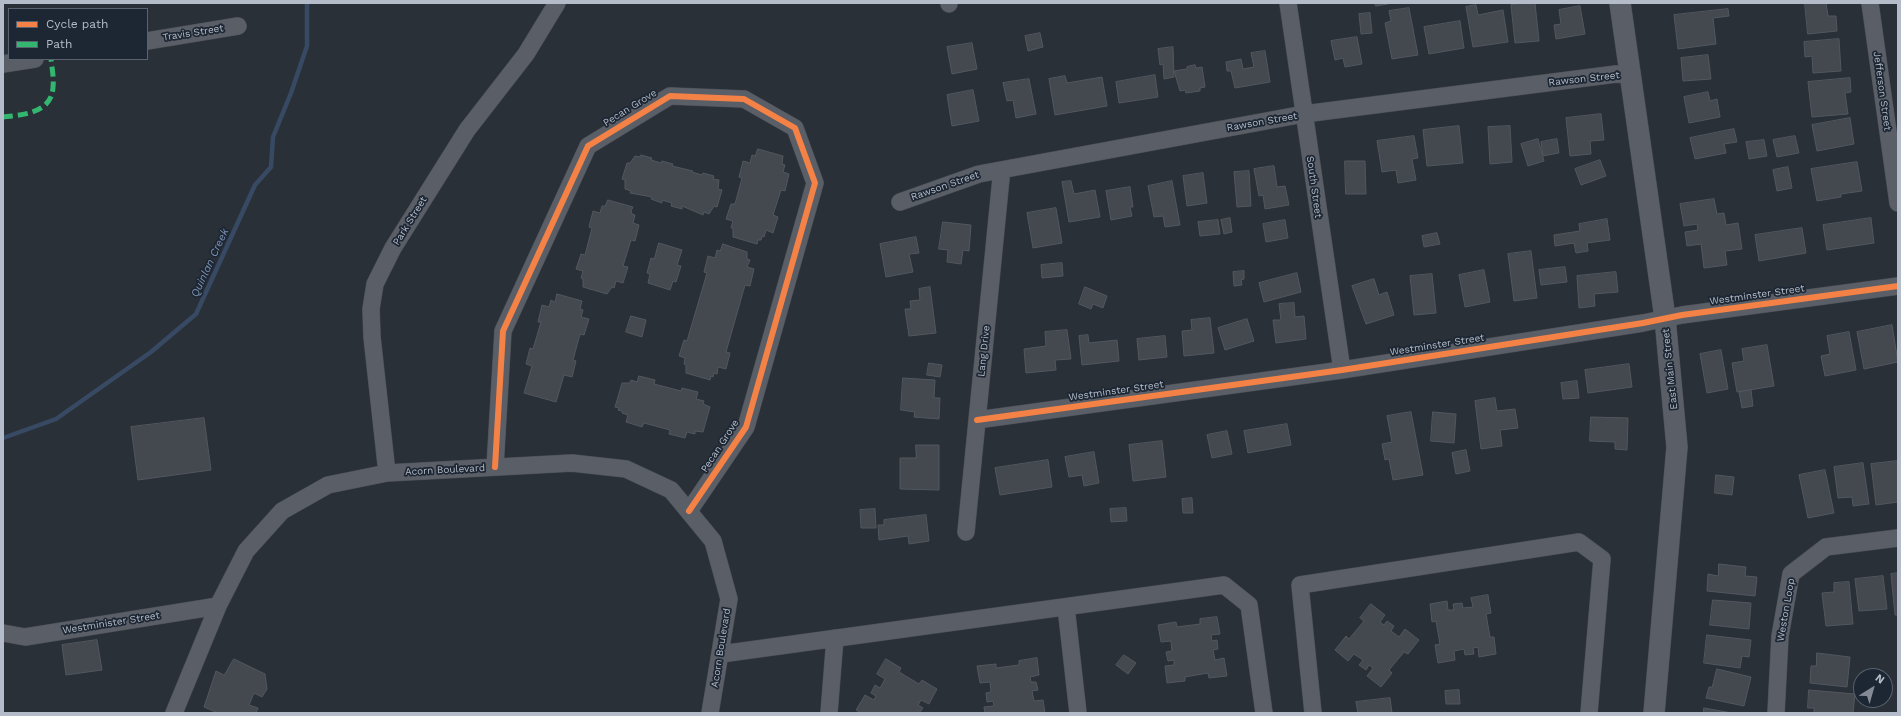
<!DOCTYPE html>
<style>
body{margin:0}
#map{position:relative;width:1901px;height:716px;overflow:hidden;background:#2a3038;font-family:"Work Sans",sans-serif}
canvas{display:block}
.frame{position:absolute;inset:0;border:4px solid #b4bcc9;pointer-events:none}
.legend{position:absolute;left:8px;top:8px;width:140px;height:52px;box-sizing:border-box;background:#1d2633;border:1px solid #59626f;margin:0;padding:5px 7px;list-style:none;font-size:12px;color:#b4bcc9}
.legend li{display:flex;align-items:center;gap:8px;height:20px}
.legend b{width:20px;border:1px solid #59626f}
.north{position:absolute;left:1853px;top:668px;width:40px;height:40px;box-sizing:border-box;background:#1d2633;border:1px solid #59626f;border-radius:50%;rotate:37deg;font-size:11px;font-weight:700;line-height:16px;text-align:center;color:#b4bcc9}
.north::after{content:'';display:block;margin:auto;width:14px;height:18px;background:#848b96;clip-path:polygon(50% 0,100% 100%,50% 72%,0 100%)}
</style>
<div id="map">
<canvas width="1901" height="716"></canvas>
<div class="frame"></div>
<ul class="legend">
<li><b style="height:5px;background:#f48246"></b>Cycle path</li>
<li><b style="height:5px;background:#33b770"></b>Path</li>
</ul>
<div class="north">N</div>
</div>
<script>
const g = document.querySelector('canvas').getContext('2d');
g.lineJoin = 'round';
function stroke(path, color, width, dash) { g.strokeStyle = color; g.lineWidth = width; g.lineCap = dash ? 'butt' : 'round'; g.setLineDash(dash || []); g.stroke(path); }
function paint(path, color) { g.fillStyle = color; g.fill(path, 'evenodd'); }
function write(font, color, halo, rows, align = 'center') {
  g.font = font + ' "Work Sans",sans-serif'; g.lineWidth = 3.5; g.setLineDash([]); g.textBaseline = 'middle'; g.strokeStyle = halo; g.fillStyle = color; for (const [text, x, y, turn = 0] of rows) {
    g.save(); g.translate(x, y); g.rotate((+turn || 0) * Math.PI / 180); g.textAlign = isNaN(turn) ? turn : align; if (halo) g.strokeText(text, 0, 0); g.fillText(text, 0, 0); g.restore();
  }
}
stroke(new Path2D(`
 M3,438L56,419L151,352L196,314L255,185L271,167L273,137L291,93L307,46V3`), '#384963', 4.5);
const building = new Path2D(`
 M1375,3H1393L1376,6Z
 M1535,3L1539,41L1515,43L1511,5Z
 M1805,3H1826L1828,16H1836L1837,31L1808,34Z
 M1476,5L1478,15L1503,10L1508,42L1473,47L1466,7Z
 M1580,6L1585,34L1556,39L1554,25L1561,24L1559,10Z
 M1409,8L1418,55L1392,59L1385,23L1391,21L1389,11Z
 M1728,9L1729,16L1713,18L1716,44L1678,49L1674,15Z
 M1370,13L1372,33L1361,34L1359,14Z
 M1460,21L1464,48L1429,54L1424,27Z
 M1040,33L1043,47L1028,51L1025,36Z
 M1357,37L1362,64L1345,67L1343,58L1335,60L1331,41Z
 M1839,39L1841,71L1813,73L1812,56L1805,57L1804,42Z
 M972,43L977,69L952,74L947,47Z
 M1173,47L1174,77L1164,79L1163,64L1160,65L1158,49Z
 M1265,51L1270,82L1235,88L1231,71H1227L1226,62L1241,59L1243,69L1254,67L1251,53Z
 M1708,55L1711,79L1683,81L1681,58Z
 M1195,65L1196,68L1202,67L1205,87L1200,88V91L1186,93L1185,90L1180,91L1174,71L1187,69V67Z
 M1155,75L1158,97L1119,103L1116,82Z
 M1065,76L1067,83L1102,77L1107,106L1055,115L1049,79Z
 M1850,78L1851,92L1845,93L1848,114L1812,117L1808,82Z
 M1029,79L1036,114L1016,118L1013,100L1007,101L1003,83Z
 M973,90L979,121L952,126L947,95Z
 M1708,92L1710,101L1717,99L1720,117L1689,123L1684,97Z
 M1601,114L1604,140L1590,141L1591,154L1570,156L1566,118Z
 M1850,118L1854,144L1817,151L1812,125Z
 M1459,126L1463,163L1427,166L1423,130Z
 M1510,126L1512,162L1490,164L1488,127Z
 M1734,129L1737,142L1724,144L1726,153L1695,159L1690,138Z
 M1414,136L1418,158L1412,159L1416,180L1398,183L1396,170L1382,172L1377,141Z
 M1795,136L1799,153L1777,157L1773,140Z
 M1538,139L1544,161L1528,166L1521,144Z
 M1557,139L1559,153L1543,156L1541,142Z
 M1764,140L1767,156L1749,159L1746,142Z
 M758,149L783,156L782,164L785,165L783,172L789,174L785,191L781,190L773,215L778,217L773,233L766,230L764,237L762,236L761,240H758L757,244L733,237V228H731L733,221L726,219L731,204H735L742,178L739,177L743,161L750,163L752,155L755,156Z
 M641,155L652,158L651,160L661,163L662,161L673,164L672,166L693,171L692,172L702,175L703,173L714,176L713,179L719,180L718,189L722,190L717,207L714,206L709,214L704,212L703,215L682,206V209L671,206L672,203L662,200V203L651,199L652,197L630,193L631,191L625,189V180L622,179L627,163H630L635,156L641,157Z
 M1600,160L1606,176L1581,185L1575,169Z
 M1345,161H1365L1366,194H1346Z
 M1857,162L1862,191L1841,194V197L1817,201L1811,169Z
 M1274,166L1277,187L1285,186L1289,205L1265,209L1263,195L1259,196L1254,169Z
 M1788,167L1792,188L1777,191L1773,170Z
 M1249,171L1251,206L1237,207L1234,172Z
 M1203,173L1207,203L1187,206L1183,176Z
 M1071,181L1074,194L1095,190L1100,217L1069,222L1062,182Z
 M1172,181L1180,225L1165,227L1163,216L1154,217L1148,186Z
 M1130,187L1133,207H1130L1132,216L1111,220L1106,191Z
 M1714,199L1717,214L1724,213L1726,225L1738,223L1742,249L1725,251L1727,265L1704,268L1701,244L1687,246L1685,232L1698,230L1697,224L1684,226L1680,204Z
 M608,200L633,207L631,211L632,214L635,215L633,223L639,225L635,241L631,240L623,266L628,267L623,283L616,281L614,288L612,287L607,294L583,287V279L581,278L583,271L576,269L581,254L585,255L592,228L589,227L593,211L600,213L602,206H605Z
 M1056,208L1062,243L1033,248L1027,213Z
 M1230,218L1232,232L1224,234L1221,220Z
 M1871,218L1874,243L1827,250L1823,225Z
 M1607,219L1610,240L1587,243L1588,251L1576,253L1574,243L1555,246L1554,235L1580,231L1579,224Z
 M1218,220L1220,234L1200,236L1198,222Z
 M1285,220L1288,238L1266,242L1263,224Z
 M943,222L971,225L969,251L963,250L961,264L947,262L948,250L939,249Z
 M1802,228L1806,253L1759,261L1755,235Z
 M1437,233L1440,244L1424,247L1422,236Z
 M916,237L919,253L909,254L913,272L886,277L880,244Z
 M659,243L682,250L677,265L681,266L676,282L673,281L670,290L648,283L650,274L647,273L651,258L654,259Z
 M723,244L747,252V259L750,260L747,267L754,269L750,286L745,285L726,352L730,353L726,369L718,367L717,374L714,373L713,377L711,376L710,380L686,373V365L684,364L685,358L679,356L684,340L687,341L707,273L704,272L708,256L715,258L717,250L720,251Z
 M1531,251L1537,298L1514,301L1508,254Z
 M1062,263L1063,276L1042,278L1041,265Z
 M1565,267L1567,282L1541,285L1539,270Z
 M1484,270L1490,302L1465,307L1459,275Z
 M1244,271V279L1241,280L1242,285L1234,286L1233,272Z
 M1616,272L1618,292L1594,294L1595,306L1579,308L1577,276Z
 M1297,273L1301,292L1264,302L1259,283Z
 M1432,274L1436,313L1414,315L1410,276Z
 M1374,279L1379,295L1387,292L1394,315L1366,324L1352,286Z
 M930,287L936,333L909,336L905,309H911L910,301L920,300L919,289Z
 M1085,287L1107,296L1103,308L1093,304L1091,309L1079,304Z
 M557,294L582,301L580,309L583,310L581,317L589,319L584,335L580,334L573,360L576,361L572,377L564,375L556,402L524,393L532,366L526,364L530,348L533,349L541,322H538L542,305L549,307L551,300L555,302Z
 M1294,303L1295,317L1304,316L1306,339L1276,343L1273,320H1281L1279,304Z
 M631,316L646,320L642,337L626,332Z
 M1210,318L1214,353L1184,356L1182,331L1192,330L1191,320Z
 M1247,319L1254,341L1225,350L1218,328Z
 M1892,325L1898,362L1864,369L1857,332Z
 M1067,330L1071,359L1055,360L1056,370L1026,373L1024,349L1046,346L1045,332Z
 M1849,332L1856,370L1825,376L1821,356L1830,354L1827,336Z
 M1088,335L1089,343L1117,340L1119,361L1082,365L1079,336Z
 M1165,336L1167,357L1139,360L1137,339Z
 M1767,345L1774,386L1737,392L1732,363L1744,361L1742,349Z
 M1721,350L1728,389L1707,393L1700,354Z
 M929,363L942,365L940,377L927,375Z
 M1629,364L1632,387L1588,393L1585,370Z
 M639,376L655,380L654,384L681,391L682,388L698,392L696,399L704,401L703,404L710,407L703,432L695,431V434L687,432L685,438L669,434L670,430L644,423L642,427L626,422L628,415L622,413V411L618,410L619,408L615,407L622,383H630L631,380L637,382Z
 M903,378L935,380L934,398H940L939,419L914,417L915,412L901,410Z
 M1577,381L1579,398L1563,399L1561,383Z
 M1751,390L1753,406L1742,408L1739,392Z
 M1495,398L1497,411L1515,409L1518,428L1500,430L1502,446L1481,449L1475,401Z
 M1411,412L1423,475L1393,480L1389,459L1385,460L1382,444L1392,442L1387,416Z
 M1433,412L1456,414L1454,443L1431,441Z
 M1591,417L1628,418L1627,450L1615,449V442L1590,441Z
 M204,418L211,470L138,480L131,427Z
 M1287,424L1291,445L1248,453L1244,431Z
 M1227,431L1232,454L1212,458L1207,435Z
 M1162,441L1166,477L1133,481L1129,445Z
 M916,445H939V490L900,489V458H916Z
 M1466,450L1470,471L1456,474L1452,453Z
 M1094,452L1099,483L1084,486L1082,475L1069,477L1065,457Z
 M1048,460L1052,487L1000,495L995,468Z
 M1898,461V502L1876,505L1871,464Z
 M1863,463L1869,504L1853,506L1852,497L1838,498L1834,467Z
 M1825,470L1834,513L1808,518L1799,475Z
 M1716,475L1734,477L1732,495L1715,493Z
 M1192,498L1193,513H1183L1182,499Z
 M1126,508L1127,521L1111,522L1110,509Z
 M875,509L876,528H861L860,510Z
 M926,515L929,541L909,544L908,536L879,540L878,525H884V520Z
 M1719,564L1746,567L1745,576L1757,577L1755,596L1707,591L1708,574L1718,576Z
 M1898,573V615H1895L1891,574Z
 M1883,576L1887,609L1859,611L1855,579Z
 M1849,582L1853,624L1826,626L1822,593L1834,592V583Z
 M1488,595L1491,613L1486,614L1490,637H1494L1496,654L1479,657L1478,647L1473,648L1474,654L1465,655L1464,649L1454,651L1455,660L1438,663L1435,645L1440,644L1436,621L1432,622L1430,604L1447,601L1448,610H1454L1453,604L1462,603L1463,608L1473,607L1471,598Z
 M1713,600L1751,603L1749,629L1710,625Z
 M1371,604L1385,615L1380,622L1384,625L1387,621L1394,626L1391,631L1399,637L1405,629L1419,640L1408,654L1404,652L1389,670L1392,673L1381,687L1367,676L1373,668L1369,665L1366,670L1359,665L1363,660L1354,654L1348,661L1335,650L1346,636L1349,639L1364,621L1360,618Z
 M1217,617L1220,634L1211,635L1212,641L1217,640L1218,649L1213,650L1215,660L1224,658L1227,676L1209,678L1208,673L1185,677V681L1167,683L1165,666L1174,665V660L1168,661L1166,652L1172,651L1171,641L1161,642L1158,625L1176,622L1177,627L1200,624V619Z
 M1707,635L1751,640L1749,657L1742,656L1740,668L1704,663Z
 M97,640L102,670L66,675L62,645Z
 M1817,653L1850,657L1847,687L1810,683L1811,666H1816Z
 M1124,655L1136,663L1128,674L1116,665Z
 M1037,658L1039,675L1030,677L1031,682H1036L1038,690L1032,691L1034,701L1043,700L1045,713H985L984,707L994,706L993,701L987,702L986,693L991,692L990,682L980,683L977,666L996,664V668L1019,665V661Z
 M234,659L265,674L267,689L262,697L254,693L249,705L258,708L256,713H218L204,707L216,671L224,675Z
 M886,659L901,668L899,672L919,684L922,680L937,689L929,704L921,700L918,705L923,708L919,713H861L856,710L865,695L874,700L876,696L871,693L875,685L880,688L885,679L877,674Z
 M1717,669L1751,677L1744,706L1706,698L1709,687H1712Z
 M1459,690L1460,704H1446L1445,691Z
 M1809,690L1855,694L1853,713H1814V708H1808Z
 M1390,698L1392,713H1358L1356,702Z
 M1704,708L1732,713H1704Z`);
paint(building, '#444950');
stroke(building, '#52575f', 1);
const minor = new Path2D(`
 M1288,3L1342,370
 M1870,3L1898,203
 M949,4V3
 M147,41L238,26
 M3,64L35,59
 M900,202L979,174L1304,114L1616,74L1631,75
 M977,420L1342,370L1643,323L1682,315L1898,286
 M495,467L503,331L588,146L670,96L744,99L795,128L815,183L746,427L689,511
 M387,473L372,337L371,309L375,284L393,248L467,130L526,54L557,3
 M966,532L1001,178L999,171
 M1066,607L1078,713
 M3,633L25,637L218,606
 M721,654L1224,585L1249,605L1264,713
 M174,713L218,606L246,551L282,511L328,485L387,473L572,463L626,469L671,490L713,541L729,599L710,713
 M829,713L835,638
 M1313,713L1300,585L1579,542L1602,559L1589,713
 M1776,713L1780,636L1791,574L1826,547L1898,538`);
const tertiary = new Path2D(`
 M1620,3L1665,318L1677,447L1654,713`);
stroke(minor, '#484c53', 18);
stroke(tertiary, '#484c53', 22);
stroke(minor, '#5a5e66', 17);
stroke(tertiary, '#5a5e66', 21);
stroke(new Path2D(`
 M3,117C23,115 52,113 53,87C54,78 52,68 51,59`), '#33b770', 5, [10, 5]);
stroke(new Path2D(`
 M977,420L1342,370L1643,323L1682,315L1898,286
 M495,467L503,331L588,146L670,96L744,99L795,128L815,183L746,427L689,511`), '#f48246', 6);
write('10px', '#b4bcc9', '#1d2633', [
 ["Travis Street",193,33,-9],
 ["Rawson Street",1584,79,-6],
 ["Jefferson Street",1882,91,82],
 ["Pecan Grove",630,108,-32],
 ["Rawson Street",1262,122,-10],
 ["Rawson Street",945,186,-19],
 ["South Street",1314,187,82],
 ["Park Street",410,221,-58],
 ["Westminster Street",1757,295,-8],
 ["Westminster Street",1437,345,-9],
 ["Lang Drive",984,351,-84],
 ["East Main Street",1670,369,-96],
 ["Westminster Street",1116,391,-8],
 ["Pecan Grove",720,446,-57],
 ["Acorn Boulevard",445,470,-3],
 ["Weston Loop",1786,610,-80],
 ["Westminister Street",111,623,-9],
 ["Acorn Boulevard",721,648,-81]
]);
write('italic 11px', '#7c92b1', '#1d2633', [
 ["Quinlan Creek",210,263,-65]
]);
</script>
